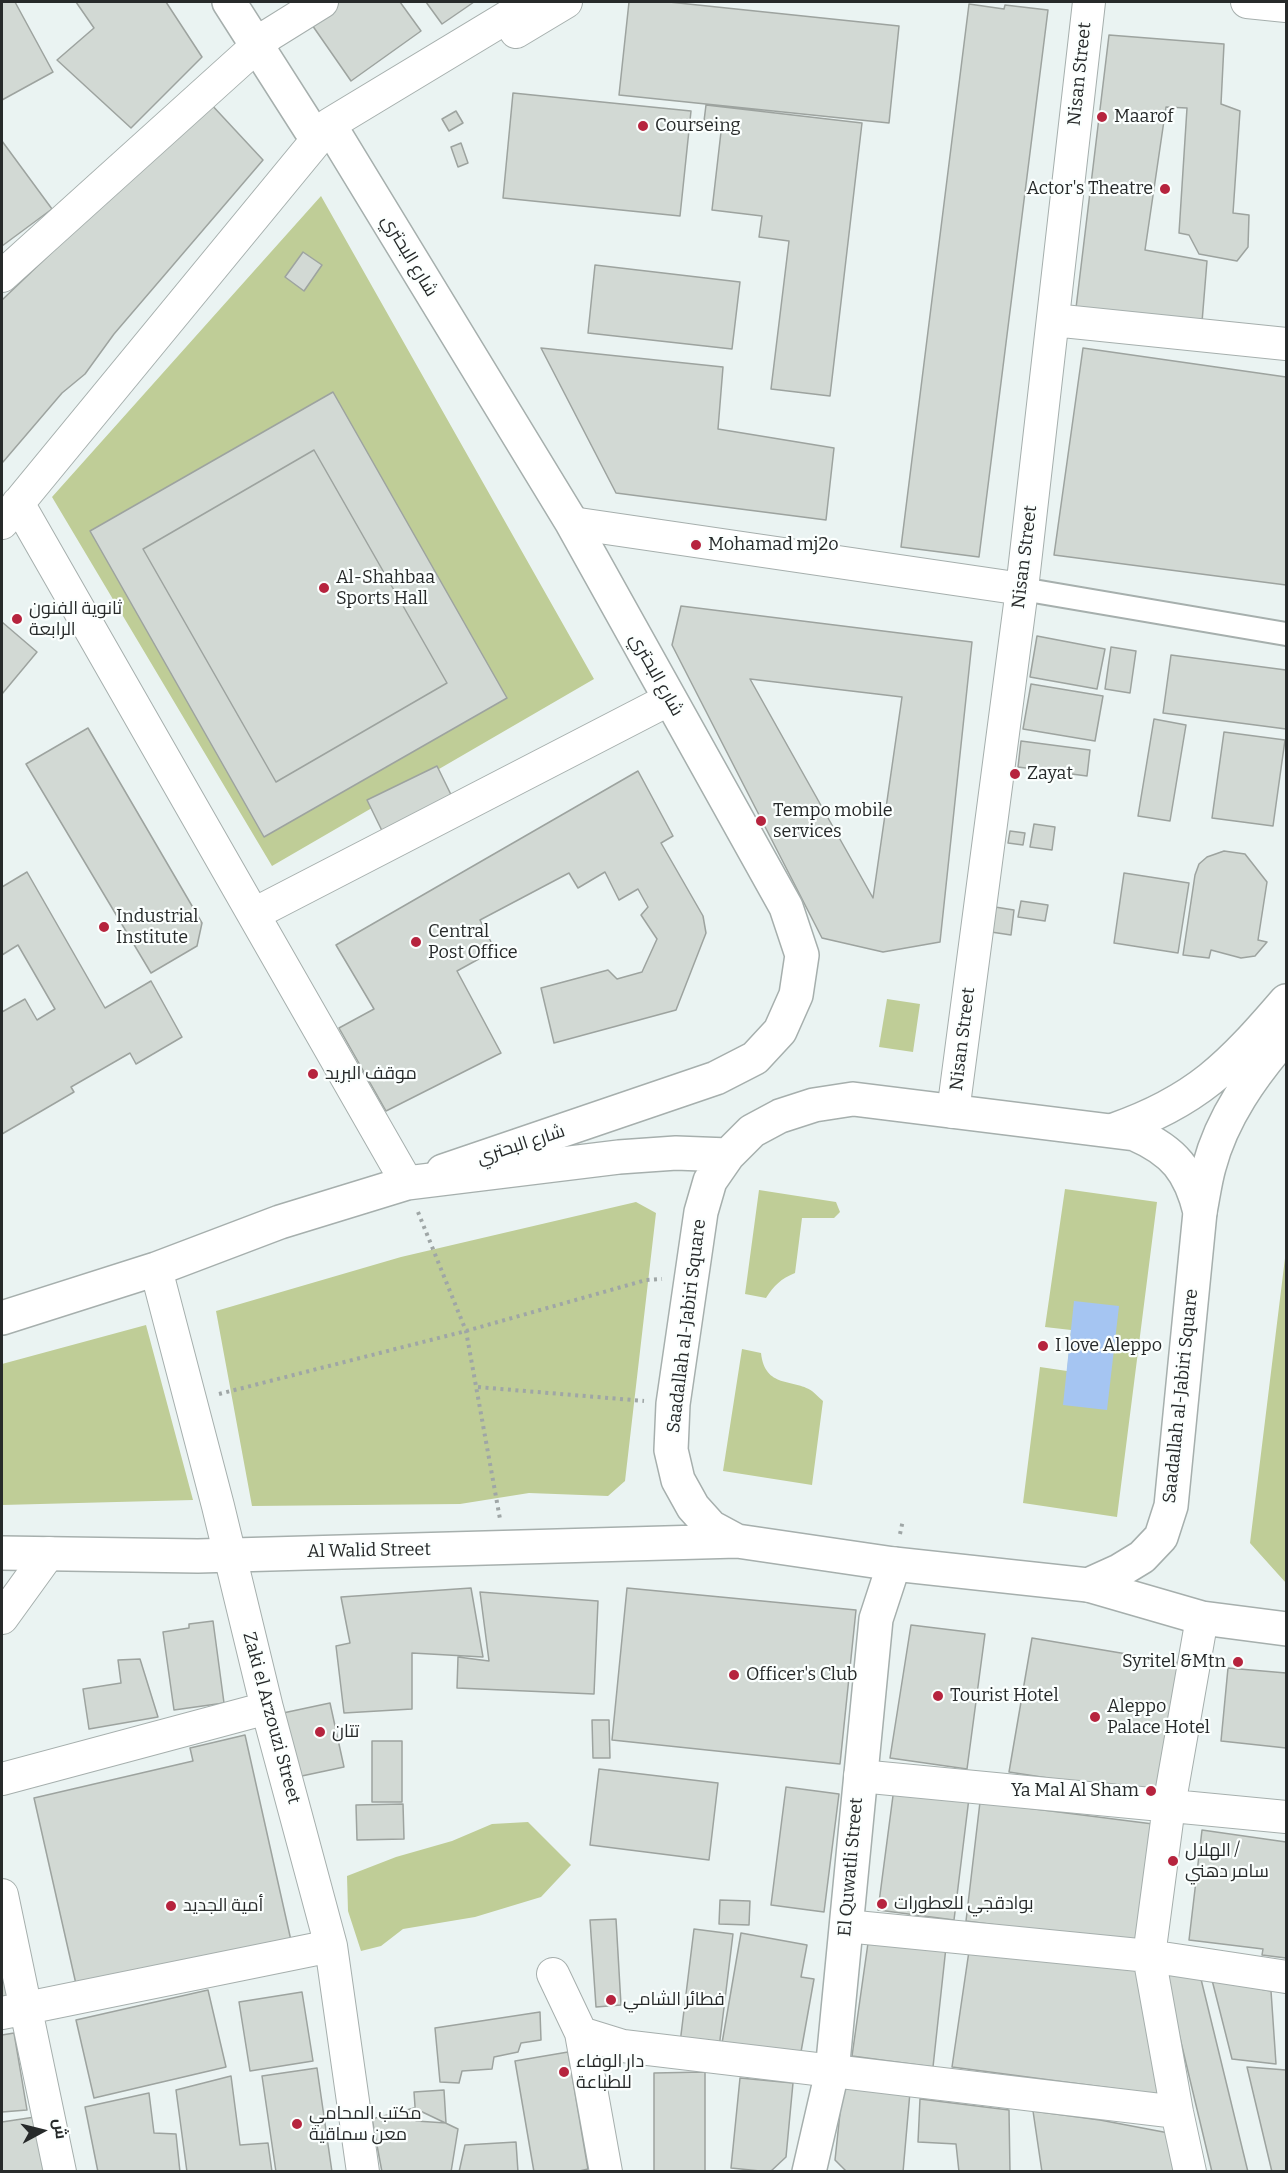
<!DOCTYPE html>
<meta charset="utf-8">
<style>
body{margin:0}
#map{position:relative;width:1288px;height:2173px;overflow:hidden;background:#eaf3f2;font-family:Bitter,Cairo,serif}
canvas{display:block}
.frame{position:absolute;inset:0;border:3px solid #272a2a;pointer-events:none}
.north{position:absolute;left:12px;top:2101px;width:60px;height:60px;-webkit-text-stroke:4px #fbfffe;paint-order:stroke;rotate:83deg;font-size:16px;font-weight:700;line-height:24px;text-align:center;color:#272a2a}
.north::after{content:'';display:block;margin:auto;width:21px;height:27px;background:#272a2a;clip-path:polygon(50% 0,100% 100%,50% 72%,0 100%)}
</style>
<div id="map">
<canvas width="1288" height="2173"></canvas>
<div class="frame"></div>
<div class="north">ش</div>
</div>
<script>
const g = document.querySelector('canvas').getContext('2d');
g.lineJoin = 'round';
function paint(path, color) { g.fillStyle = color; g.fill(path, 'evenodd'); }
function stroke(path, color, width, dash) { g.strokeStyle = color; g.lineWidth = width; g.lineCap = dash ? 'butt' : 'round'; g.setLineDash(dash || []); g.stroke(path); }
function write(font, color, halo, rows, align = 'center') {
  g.font = font + ' Bitter,Cairo,serif'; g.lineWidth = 4.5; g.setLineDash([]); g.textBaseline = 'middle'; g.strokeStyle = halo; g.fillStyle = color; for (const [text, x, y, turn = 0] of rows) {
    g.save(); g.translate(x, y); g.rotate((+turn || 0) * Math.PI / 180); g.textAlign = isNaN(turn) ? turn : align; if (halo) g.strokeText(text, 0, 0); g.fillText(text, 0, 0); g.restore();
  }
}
paint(new Path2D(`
 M321,196L594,679L272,866L52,497Z
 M887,999L920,1004L913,1052L879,1047Z
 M1065,1189L1157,1202L1117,1517L1023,1503L1040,1367L1067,1371L1071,1330L1045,1327Z
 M759,1190L836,1202L840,1212L834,1218H802L795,1273C781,1279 774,1285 766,1298L745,1294Z
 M636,1202L656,1213L625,1481L608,1496L529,1493L460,1504L252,1506L216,1311L401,1257Z
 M1286,1250V1583L1250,1543Z
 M146,1325L193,1500L2,1505V1364Z
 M742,1349L761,1353C765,1389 793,1378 812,1391C816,1394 819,1398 823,1401L812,1485L723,1471Z
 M528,1822L571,1865L541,1897L475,1917L403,1929L381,1946L361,1951L348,1911L347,1876L396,1857L452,1841L492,1824Z`), '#bfcd97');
paint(new Path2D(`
 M1074,1301L1119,1306L1107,1410L1063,1405Z`), '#a5c5f2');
const building = new Path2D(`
 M2,2H15L53,72L2,100Z
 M76,2H166L202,57L131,128L57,60L94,28Z
 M338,2H400L421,31L351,81L310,22Z
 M426,2H474L442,24Z
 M629,2H669L899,26L889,123L619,95Z
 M969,4L1004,9L1005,5L1048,10L979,557L901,547Z
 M1109,35L1224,44L1221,104L1240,111L1233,213L1249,215L1248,247L1237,261L1199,254L1189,235L1179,233L1187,108L1166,107L1145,250L1207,261L1202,322L1076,308Z
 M513,93L691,111L680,216L503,198Z
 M209,102L263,160L114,334L85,374L62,393L3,462L2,460V300Z
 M706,105L862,123L830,396L771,389L789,241L759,237L762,216L712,210L721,132L703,129Z
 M456,111L463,123L449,131L442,119Z
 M2,141L52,209L2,246Z
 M461,143L468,163L458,167L451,147Z
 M303,252L322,265L304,291L285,277Z
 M595,265L740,282L732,349L588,333Z
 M541,348L723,367L718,429L834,448L826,520L616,493Z
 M1083,348L1286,377V585L1054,555Z
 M333,392L507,698L264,837L90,531ZM314,450L447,683L276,782L143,549Z
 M314,450L447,683L276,782L143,549Z
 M681,606L972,642L940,942L883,952L822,938L672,645ZM750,679L902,697L873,898Z
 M2,622L37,652L2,694Z
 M1037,636L1105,649L1097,689L1030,677Z
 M1111,647L1136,651L1130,693L1105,689Z
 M1171,655L1286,670V729L1163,713Z
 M1031,684L1103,696L1095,741L1023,729Z
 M1154,719L1186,725L1170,821L1138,816Z
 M88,728L202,923L197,946L151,973L26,764Z
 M1224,732L1285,740L1273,826L1212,818Z
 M1021,741L1090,750L1087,776L1018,767Z
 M437,766L458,809L388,843L367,800Z
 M638,771L673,836L661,843L703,916L706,933L676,1010L554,1043L541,988L608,970L617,979L642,972L657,939L641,915L648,907L638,889L619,900L605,872L578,888L569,873L480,920L495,950L457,971L501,1053L386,1111L339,1028L374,1009L336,945Z
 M1034,824L1055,827L1052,850L1030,847Z
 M1010,831L1025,833L1023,845L1008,843Z
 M1224,851L1245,854L1267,882L1258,940L1267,942L1255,956L1241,958L1211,950L1209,958L1183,955L1195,875L1199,864L1207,857Z
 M27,872L105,1008L151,981L182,1037L136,1064L130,1053L71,1087L74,1092L2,1134V1012L25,999L37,1020L55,1009L18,945L2,955V887Z
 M1124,873L1189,883L1178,953L1114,943Z
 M1021,901L1048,905L1045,921L1018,917Z
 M995,907L1014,910L1011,935L991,932Z
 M471,1588L483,1657L412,1653V1709L344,1713L336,1646L350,1643L341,1597Z
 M627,1588L856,1610L840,1764L612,1740Z
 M480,1592L598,1601L594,1694L457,1688L458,1657L489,1661Z
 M213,1621L224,1703L174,1710L163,1632L189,1628V1624Z
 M911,1625L985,1634L967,1769L890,1758Z
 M1032,1638L1180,1663L1158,1795L1009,1772Z
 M140,1659L158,1717L89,1729L83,1689L121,1683L118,1660Z
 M1228,1668L1286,1673V1748L1221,1741Z
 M330,1703L344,1767L297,1777L283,1713Z
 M592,1720H609L610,1758H593Z
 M245,1735L292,1945L78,1993L34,1798L193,1761L190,1748Z
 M372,1741H402V1802H372Z
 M599,1769L718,1783L709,1860L590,1845Z
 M786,1787L839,1794L824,1912L771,1905Z
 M894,1788L969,1798L954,1920L878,1910Z
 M980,1802L1153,1824L1139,1944L966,1921Z
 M403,1804L404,1839L357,1840L356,1805Z
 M1202,1830L1286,1842V1958L1262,1955L1263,1949L1189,1940Z
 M720,1900L750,1901L749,1925L719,1924Z
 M616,1919L621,2005L596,2007L590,1920Z
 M694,1929L733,1934L719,2048L680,2043Z
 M741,1933L807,1945L801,1977L814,1979L799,2063L721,2049Z
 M869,1936L946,1947L933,2067L852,2056Z
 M2,1945L15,2001L2,2004Z
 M969,1951L1139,1971L1163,2095L952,2067Z
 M1164,1971L1200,1975L1248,2172H1212Z
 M1212,1980L1271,1991L1276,2064L1232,2059Z
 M208,1990L226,2067L94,2098L76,2020Z
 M302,1992L313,2061L250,2071L239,2002Z
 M540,2012L541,2040L521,2043L518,2052L494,2057L492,2069L462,2071L459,2083L440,2082L435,2028Z
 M14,2033L27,2110L2,2112V2035Z
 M568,2052L588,2169L575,2172H534L515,2061Z
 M1247,2067L1286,2070V2172H1272Z
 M317,2068L332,2172H276L262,2076Z
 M705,2072V2172H654V2073Z
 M231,2076L240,2145L268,2143L272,2172H187L176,2090Z
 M740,2078L793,2083L786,2157L770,2172L731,2168Z
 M843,2085L910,2092L903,2172H847L835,2160Z
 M444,2090L446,2123L416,2121L414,2092Z
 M149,2093L154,2133L176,2134L180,2172H98L85,2107Z
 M920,2099L1009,2110L1010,2172H959L956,2144L918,2142Z
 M414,2108L458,2129L451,2172H382L372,2119Z
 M1033,2111L1100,2120L1174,2134L1176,2172H1042Z
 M35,2117L46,2172H2V2122Z
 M516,2142L518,2172H459L465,2145Z`);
paint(building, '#d2d9d4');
stroke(building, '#9da39f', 1.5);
const pedestrian = new Path2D(`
 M1022,589L1286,634`);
const minor = new Path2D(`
 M1247,2L1286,6
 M516,32L566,2
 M2,276L269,35L322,2
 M1053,320L1286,344
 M18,503L407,1183
 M2,523L330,124L532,2
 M572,523L1022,589
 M254,914L670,699
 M953,1112L1022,589L1089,2
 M156,1269L218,1506L267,1708L331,1946L363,2172
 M2,1618L49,1553
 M860,1776L1286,1817
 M2,1779L267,1708
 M2,1895L60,2172
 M846,1926L1149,1956L1286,1977
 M553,1974L581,2033L623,2046L1177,2112
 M2,2013L331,1946
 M581,2033L606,2172
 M1190,2172L1177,2112L1149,1956L1169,1806L1202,1618`);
const secondary = new Path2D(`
 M229,2L310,129L338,139L572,523L786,907L802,955L796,995L780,1031L755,1058L716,1078L443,1171
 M1114,1130C1197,1101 1230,1066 1286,1001
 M1200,1212C1203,1197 1205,1181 1209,1167C1222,1117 1253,1074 1286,1036
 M1088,1585L1202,1618L1286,1629
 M809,2172L832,2072L876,1619L894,1564`);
const primary = new Path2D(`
 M853,1099L1135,1134C1174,1151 1190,1171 1200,1212L1171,1506L1161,1537L1142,1557L1119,1571L1088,1585L894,1564L737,1541L711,1527L693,1507L678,1480L671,1450L673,1404L701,1212L710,1181L728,1155L752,1131L780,1116L814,1105Z
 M2,1318L156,1269L280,1222L407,1183L619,1157L676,1153L728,1155
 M2,1553L198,1556L737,1541`);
stroke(pedestrian, '#a6afad', 26);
stroke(minor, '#a6afad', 34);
stroke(secondary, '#a6afad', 36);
stroke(primary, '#a6afad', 36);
stroke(new Path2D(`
 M418,1212L466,1331L500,1519
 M478,1387L644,1401
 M219,1394L466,1331L646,1280L662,1279
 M900,1534L903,1520`), '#9fa6a6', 4, [3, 4.5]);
stroke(pedestrian, '#fff', 22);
stroke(minor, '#fff', 32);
stroke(secondary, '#fff', 33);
stroke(primary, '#fff', 33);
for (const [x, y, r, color] of [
 [1102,117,6,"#b6243e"],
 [643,126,6,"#b6243e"],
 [1165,189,6,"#b6243e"],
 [696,545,6,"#b6243e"],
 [324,588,6,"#b6243e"],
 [17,619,6,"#b6243e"],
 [1015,774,6,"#b6243e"],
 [761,821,6,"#b6243e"],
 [104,927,6,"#b6243e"],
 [416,942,6,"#b6243e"],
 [313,1074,6,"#b6243e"],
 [1043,1346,6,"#b6243e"],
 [1238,1662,6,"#b6243e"],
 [734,1675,6,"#b6243e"],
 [938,1696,6,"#b6243e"],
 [1095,1717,6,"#b6243e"],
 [320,1732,6,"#b6243e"],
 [1151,1791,6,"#b6243e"],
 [1173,1861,6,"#b6243e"],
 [882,1904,6,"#b6243e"],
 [171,1906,6,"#b6243e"],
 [611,2000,6,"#b6243e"],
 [564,2072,6,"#b6243e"],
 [297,2124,6,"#b6243e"]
]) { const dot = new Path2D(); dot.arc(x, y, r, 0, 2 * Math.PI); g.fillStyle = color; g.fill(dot); stroke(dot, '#fbfffe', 2); }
write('18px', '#272a2a', '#fbfffe', [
 ["Nisan Street",1080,74,-84],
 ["شارع البحتري",409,256,59],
 ["Nisan Street",1025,557,-83],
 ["شارع البحتري",656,675,61],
 ["Nisan Street",963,1039,-83],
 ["شارع البحتري",521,1145,-18],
 ["Saadallah al-Jabiri Square",687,1326,-83],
 ["Saadallah al-Jabiri Square",1181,1396,-84],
 ["Al Walid Street",369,1551,-1],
 ["Zaki el Arzouzi Street",271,1718,75],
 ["El Quwatli Street",851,1867,-85]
]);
write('18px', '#272a2a', '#fbfffe', [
 ["Maarof",1114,117],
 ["Courseing",655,126],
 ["Actor's Theatre",1153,189,"right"],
 ["Mohamad mj2o",708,545],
 ["Al-Shahbaa",336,578],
 ["Sports Hall",336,599],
 ["ثانوية الفنون",29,609],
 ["الرابعة",29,630],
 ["Zayat",1027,774],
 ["Tempo mobile",773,811],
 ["services",773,832],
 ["Industrial",116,917],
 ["Institute",116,938],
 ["Central",428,932],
 ["Post Office",428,953],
 ["موقف البريد",325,1074],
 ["I love Aleppo",1055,1346],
 ["Syritel &Mtn",1226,1662,"right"],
 ["Officer's Club",746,1675],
 ["Tourist Hotel",950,1696],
 ["Aleppo",1107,1707],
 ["Palace Hotel",1107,1728],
 ["تتان",332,1732],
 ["Ya Mal Al Sham",1139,1791,"right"],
 ["الهلال /",1185,1851],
 ["سامر دهني",1185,1872],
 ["بوادقجي للعطورات",894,1904],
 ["أمية الجديد",183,1906],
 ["فطائر الشامي",623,2000],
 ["دار الوفاء",576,2062],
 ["للطباعة",576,2083],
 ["مكتب المحامي",309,2114],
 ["معن سماقية",309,2135]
], 'left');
</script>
